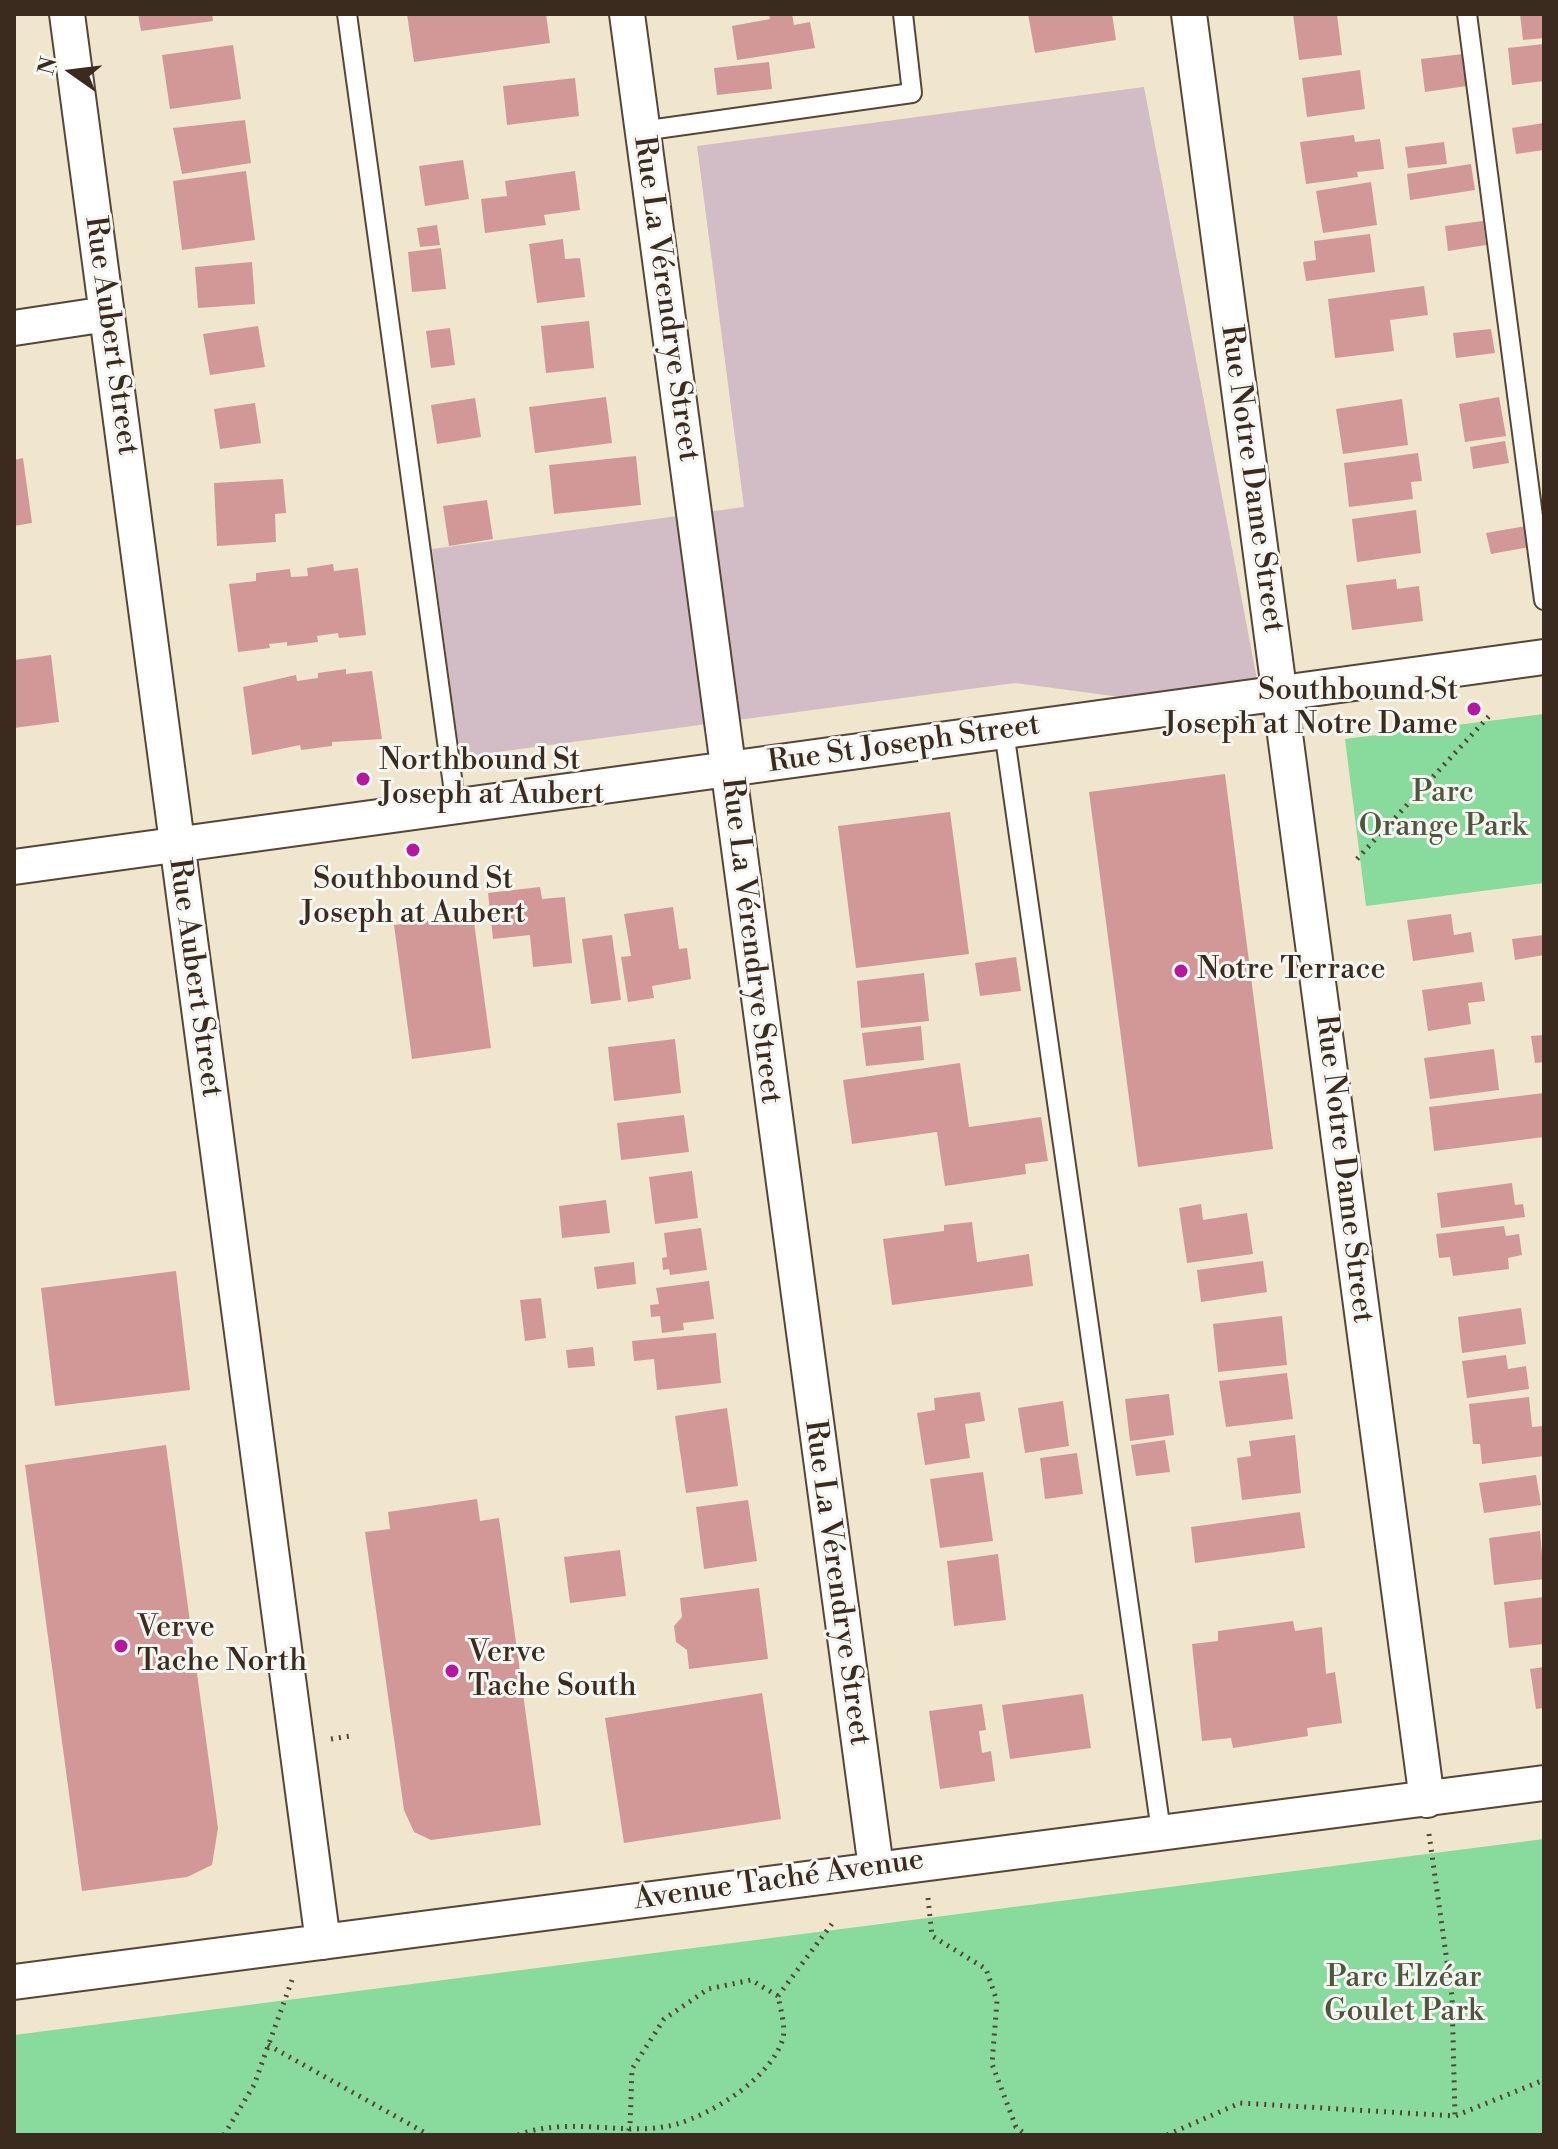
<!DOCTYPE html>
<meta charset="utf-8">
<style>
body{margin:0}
#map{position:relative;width:1558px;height:2149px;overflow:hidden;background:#f0e6cd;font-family:"Libre Bodoni",serif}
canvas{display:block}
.frame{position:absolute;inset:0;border:16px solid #3b2a1e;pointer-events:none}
.north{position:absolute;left:32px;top:32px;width:80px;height:80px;-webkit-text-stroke:6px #f6f6f2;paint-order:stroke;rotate:284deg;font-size:22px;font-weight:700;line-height:32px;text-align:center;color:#3b2a1e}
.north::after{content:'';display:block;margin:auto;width:28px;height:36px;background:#3b2a1e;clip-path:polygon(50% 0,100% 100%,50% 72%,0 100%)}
</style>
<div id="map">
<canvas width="1558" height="2149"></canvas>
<div class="frame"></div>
<div class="north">N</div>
</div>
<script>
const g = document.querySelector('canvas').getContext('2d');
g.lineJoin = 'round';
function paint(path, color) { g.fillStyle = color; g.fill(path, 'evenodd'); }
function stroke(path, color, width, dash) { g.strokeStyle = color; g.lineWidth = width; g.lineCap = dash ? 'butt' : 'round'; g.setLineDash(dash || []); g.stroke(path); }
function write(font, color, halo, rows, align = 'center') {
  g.font = font + ' "Libre Bodoni",serif'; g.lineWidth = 6; g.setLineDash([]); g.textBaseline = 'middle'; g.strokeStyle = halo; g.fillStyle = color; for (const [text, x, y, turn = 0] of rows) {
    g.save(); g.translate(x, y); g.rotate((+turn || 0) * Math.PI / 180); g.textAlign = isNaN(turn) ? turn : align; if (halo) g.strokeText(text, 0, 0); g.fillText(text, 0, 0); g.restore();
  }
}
paint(new Path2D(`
 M1144,87L1264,716L1015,683L460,757L432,549L744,507L697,146Z`), '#d2bdc6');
paint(new Path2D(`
 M1544,714V883L1366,906L1345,739Z
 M1544,1839V2135H14V2035Z`), '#88db9d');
paint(new Path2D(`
 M138,14H212L213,21L141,31Z
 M407,14H546L550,43L414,62Z
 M769,14H792L794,25L810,22L815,48L737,60L732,26L770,19Z
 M1028,14H1112L1116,40L1035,53Z
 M1293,14H1337L1342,55L1299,60Z
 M1520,14H1544V38L1523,40Z
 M1544,44V81L1512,85L1508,48Z
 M233,45L241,99L170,109L162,55Z
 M1463,54L1467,86L1425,92L1421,59Z
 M769,62L772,89L717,95L714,68Z
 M1360,70L1365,109L1307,117L1302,78Z
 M575,78L579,116L507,125L503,86Z
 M245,120L251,163L182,174L173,128Z
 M1544,123V150L1516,154L1512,128Z
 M1354,135L1355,142L1380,139L1384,169L1357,172L1358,177L1306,184L1300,142Z
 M1444,142L1447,164L1408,168L1405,147Z
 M463,160L469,199L425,206L419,166Z
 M1471,164L1475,190L1410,200L1407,174Z
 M246,171L255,240L182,250L173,181Z
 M575,171L580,210L544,215L546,225L485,233L481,199L507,196L505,181Z
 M1371,182L1377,225L1323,233L1316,191Z
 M1483,221L1486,245L1448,251L1445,226Z
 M437,225L440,245L420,247L417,228Z
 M1370,234L1375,272L1306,281L1303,262L1316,260L1314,241Z
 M563,239L565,259L580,258L585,297L537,303L529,244Z
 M441,248L446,289L412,292L408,252Z
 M252,262L255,304L198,308L195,267Z
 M1424,286L1428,315L1390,320L1394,351L1335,358L1328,299Z
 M589,321L594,368L546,373L541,326Z
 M258,326L265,367L210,375L203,334Z
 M450,328L455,365L431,368L426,331Z
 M1491,329L1495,353L1456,358L1453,333Z
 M606,397L612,443L535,453L529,407Z
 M1499,397L1506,436L1465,442L1459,404Z
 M475,398L481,437L437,444L431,405Z
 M1402,399L1408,445L1343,454L1336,409Z
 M255,403L261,443L220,449L214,409Z
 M1505,441L1509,463L1473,469L1470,447Z
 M1418,453L1422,481L1411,482L1413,499L1349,507L1344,463Z
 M636,456L641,505L554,514L549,465Z
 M23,458L32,523L14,526V460Z
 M283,479L286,513L275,514L276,542L217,546L214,483Z
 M487,500L493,539L449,546L443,506Z
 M1416,510L1421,553L1357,562L1352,519Z
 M1526,526L1529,547L1491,554L1486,533Z
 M333,564L334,571L358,568L366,635L339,638L338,633L317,636L318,642L287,646V642L269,644L270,648L238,652L229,584L256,581V573L290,569L291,577L308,576L307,568Z
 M1396,579L1397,589L1419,586L1423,621L1352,630L1346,585Z
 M51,655L59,722L14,728V660Z
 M346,669V674L372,671L382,739L332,742V746L301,750L300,745L252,755L243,687L296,675L297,681L318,678V673Z
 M1225,774L1273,1149L1138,1167L1089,792Z
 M950,812L969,954L856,968L838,826Z
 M540,887L542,899L565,897L572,963L533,967L530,935L493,939L488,893Z
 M673,907L679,949L687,948L691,979L652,986L654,998L628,1002L621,957L631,956L624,914Z
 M1451,914L1454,935L1471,932L1474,952L1413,961L1407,920Z
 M473,915L491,1048L412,1059L394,925Z
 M612,935L621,1000L591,1004L582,939Z
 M1544,935V955L1515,960L1512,939Z
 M1016,957L1021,991L980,996L975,963Z
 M924,973L929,1021L861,1028L857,981Z
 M1482,982L1485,1001L1468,1003L1471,1024L1428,1031L1422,990Z
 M921,1026L924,1060L866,1066L862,1033Z
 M1544,1035V1062L1535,1063L1531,1036Z
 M675,1039L681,1093L614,1101L608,1047Z
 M1494,1049L1499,1090L1430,1099L1424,1058Z
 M960,1063L969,1127L1041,1117L1048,1161L1025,1164L1026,1174L945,1186L937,1132L852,1144L843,1080Z
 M1544,1093V1137L1434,1151L1429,1107Z
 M684,1115L689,1152L621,1160L617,1123Z
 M692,1171L698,1218L655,1224L649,1177Z
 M1512,1183L1515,1205L1523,1204L1525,1217L1441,1228L1437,1193Z
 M606,1200L610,1233L562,1238L559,1206Z
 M1201,1204L1203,1220L1247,1213L1253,1254L1187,1263L1179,1208Z
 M972,1222L977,1262L1029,1254L1033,1286L892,1305L883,1239L944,1231V1225Z
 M1504,1226L1506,1236L1519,1234L1522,1255L1508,1258L1509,1269L1453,1276L1450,1257L1439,1258L1436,1234Z
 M701,1228L707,1270L670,1275L669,1269L663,1270L662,1258L667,1257L664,1233Z
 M1263,1261L1267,1292L1201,1302L1197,1270Z
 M634,1262L636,1284L597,1289L594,1267Z
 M176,1271L190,1390L55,1406L41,1288Z
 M709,1281L714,1319L683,1323L684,1330L662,1333L660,1316L651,1317L650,1305L659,1304L656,1288Z
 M541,1298L546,1338L525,1341L520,1300Z
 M1521,1308L1526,1344L1462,1353L1458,1317Z
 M1282,1316L1287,1365L1218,1372L1213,1324Z
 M716,1333L721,1383L657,1390L654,1359L634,1361L632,1341Z
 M593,1347L595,1366L568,1368L566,1350Z
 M1506,1355L1508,1369L1526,1366L1529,1389L1467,1398L1462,1361Z
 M1287,1373L1293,1419L1226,1427L1219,1381Z
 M980,1392L985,1421L965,1424L970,1458L925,1465L917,1413L935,1410L934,1398Z
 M1169,1394L1174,1435L1130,1441L1125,1399Z
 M1529,1397L1532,1427L1544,1426V1456L1482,1464L1480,1444H1473L1469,1404Z
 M1063,1401L1069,1446L1025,1453L1018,1408Z
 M727,1408L738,1486L686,1493L675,1416Z
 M1295,1435L1301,1493L1242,1500L1237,1458L1251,1456L1249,1441Z
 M1165,1440L1170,1472L1136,1476L1131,1445Z
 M166,1445L218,1828L212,1865L187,1877L82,1891L25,1465Z
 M1077,1453L1083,1494L1045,1499L1040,1458Z
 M983,1472L993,1541L940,1548L930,1479Z
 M1536,1475L1541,1505L1484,1513L1479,1483Z
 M477,1499L480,1521L499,1518L541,1825L431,1840L414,1832L404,1810L365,1532L390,1529L388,1512Z
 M748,1500L757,1561L704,1569L696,1507Z
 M1300,1512L1305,1548L1195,1563L1191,1527Z
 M1540,1531L1544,1579L1494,1585L1489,1538Z
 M620,1550L626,1596L570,1603L564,1557Z
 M998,1554L1006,1620L954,1626L947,1561Z
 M759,1588L768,1659L689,1669L687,1650L676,1642L674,1626L682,1617L680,1598Z
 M1544,1597V1644L1509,1648L1504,1602Z
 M1293,1621L1295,1631L1322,1627L1326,1674L1335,1672L1342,1723L1307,1728L1308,1736L1233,1748L1231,1738L1202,1741L1192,1644L1218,1641V1631Z
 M1544,1667V1708L1536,1709L1530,1669Z
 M762,1693L781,1819L624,1843L605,1718Z
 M1083,1694L1091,1748L1010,1759L1002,1705Z
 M982,1704L986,1730L979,1731L982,1753L991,1751L995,1781L940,1789L929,1711Z`), '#d19897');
const lane = new Path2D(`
 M347,14L456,807
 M1467,14L1544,600
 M642,131L912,93L903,14
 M1004,731L1161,1831`);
const street = new Path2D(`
 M67,14L323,1942
 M627,14L876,1868
 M1189,14L1427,1800
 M14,328L107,314
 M14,867L1544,657
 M14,1982L1544,1783`);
stroke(lane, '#564638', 22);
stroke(street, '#564638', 38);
stroke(new Path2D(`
 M1357,859L1491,714
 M331,1739L350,1736
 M1429,1834L1452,1997L1455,2116
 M928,1898L932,1936L986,1969L997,2001L992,2064L1016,2127L1026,2135
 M778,1996L834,1921
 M268,2045L429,2135
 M224,2135L254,2085L292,1980
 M518,2135C571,2115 628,2138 677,2124C714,2113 772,2077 783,2038C786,2027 780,2007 778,1996L751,1980L708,1989L664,2019L632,2069L630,2127L627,2135
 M1167,2135L1240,2103L1455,2116L1544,2080`), '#564638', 5, [2, 6]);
stroke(lane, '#fff', 18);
stroke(street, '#fff', 34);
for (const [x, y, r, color] of [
 [1474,709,8,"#b5179e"],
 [363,779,8,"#b5179e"],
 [413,850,8,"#b5179e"],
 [1181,971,8,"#b5179e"],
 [121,1646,8,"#b5179e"],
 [452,1671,8,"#b5179e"]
]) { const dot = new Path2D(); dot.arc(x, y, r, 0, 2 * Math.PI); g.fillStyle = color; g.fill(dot); stroke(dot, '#f6f6f2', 3); }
write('30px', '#3b2a1e', '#f6f6f2', [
 ["Rue La Vérendrye Street",665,299,82],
 ["Rue Aubert Street",110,336,82],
 ["Rue Notre Dame Street",1251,479,82],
 ["Rue St Joseph Street",904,745,-8],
 ["Rue La Vérendrye Street",750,941,83],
 ["Rue Aubert Street",194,978,82],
 ["Rue Notre Dame Street",1343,1169,83],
 ["Rue La Vérendrye Street",836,1583,82],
 ["Avenue Taché Avenue",779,1881,-8]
]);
write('30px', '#3b2a1e', '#f6f6f2', [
 ["Southbound St",1458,692,"right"],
 ["Joseph at Notre Dame",1458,726,"right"],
 ["Northbound St",379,762],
 ["Joseph at Aubert",379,796],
 ["Southbound St",413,881,"center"],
 ["Joseph at Aubert",413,915,"center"],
 ["Notre Terrace",1197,971],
 ["Verve",137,1629],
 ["Tache North",137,1663],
 ["Verve",468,1654],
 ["Tache South",468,1688]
], 'left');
write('30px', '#4e563e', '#f6f6f2', [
 ["Parc",1443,794],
 ["Orange Park",1443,828],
 ["Parc Elzéar",1404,1979],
 ["Goulet Park",1404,2013]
]);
</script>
